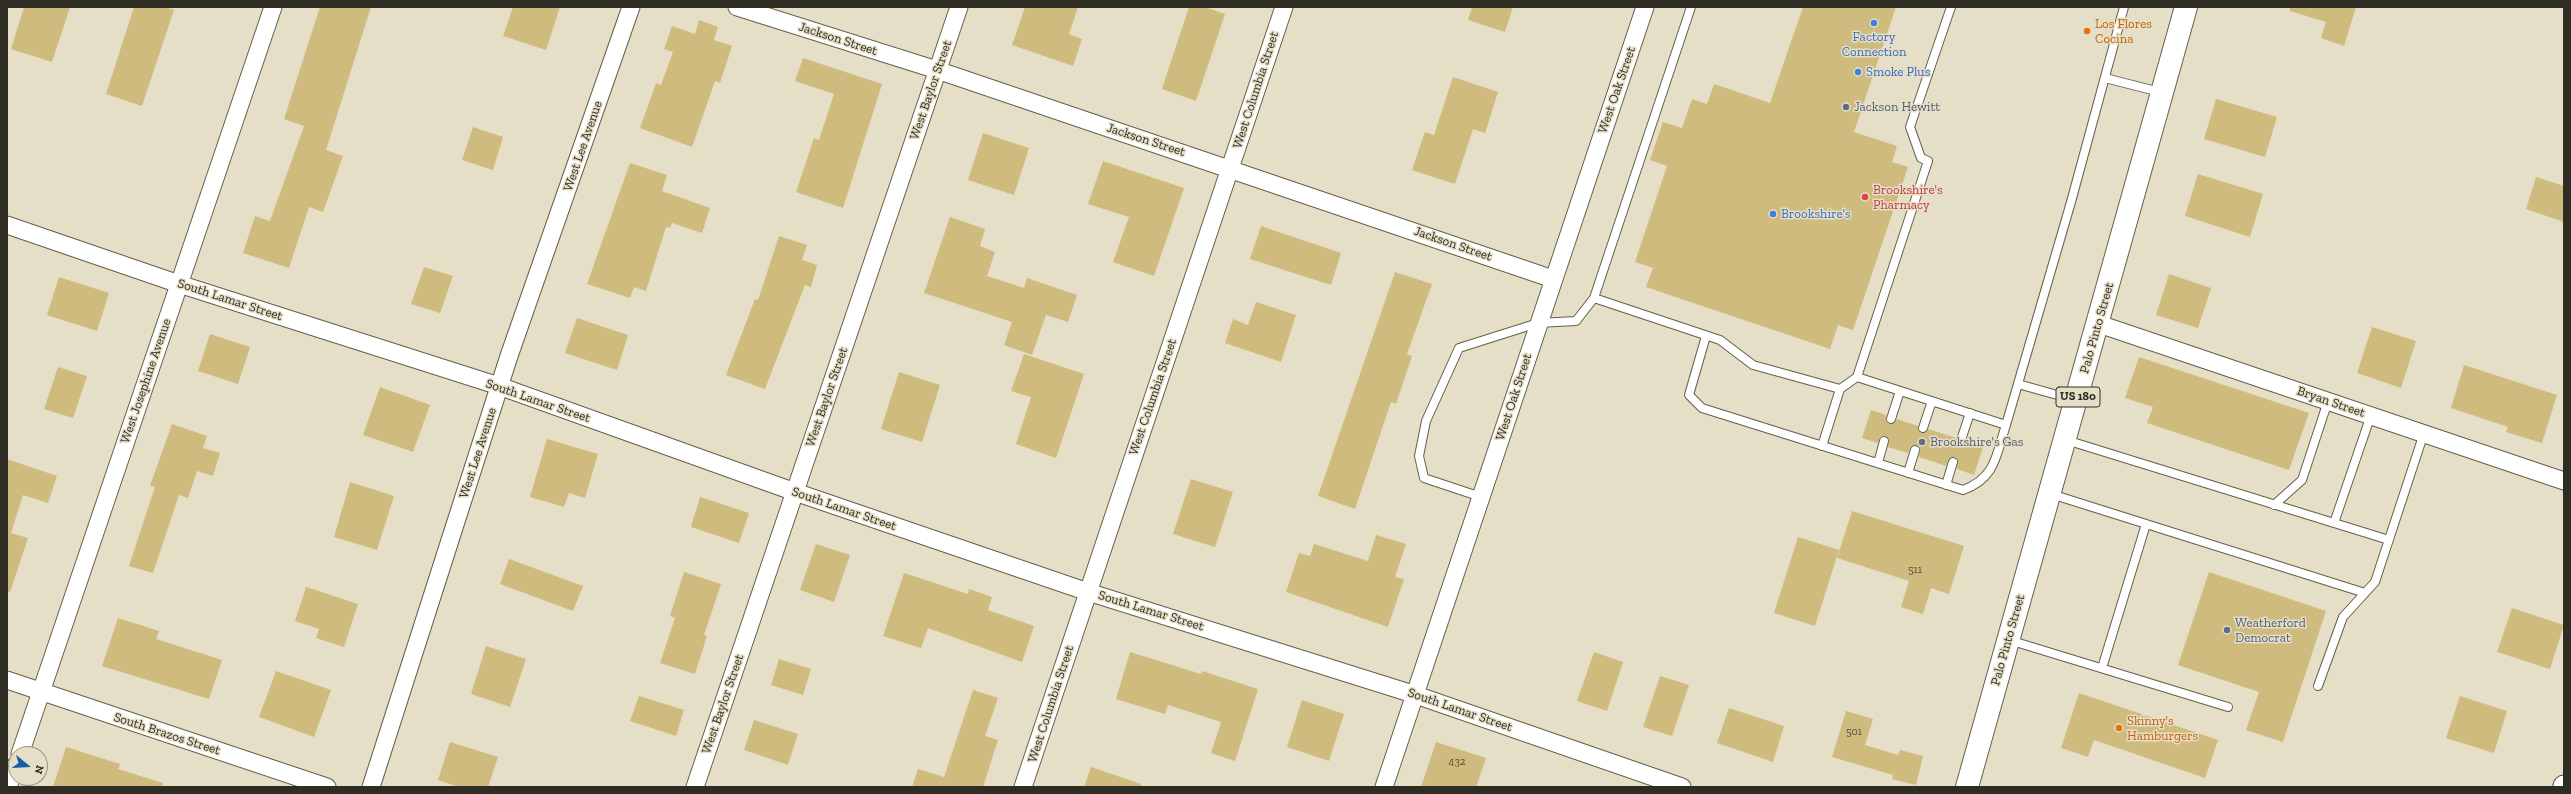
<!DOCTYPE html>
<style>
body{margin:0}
#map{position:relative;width:2571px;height:794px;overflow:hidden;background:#e6dfc7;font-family:"Zilla Slab",serif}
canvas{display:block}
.frame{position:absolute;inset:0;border:8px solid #2f2c23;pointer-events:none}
.north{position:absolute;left:8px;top:746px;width:40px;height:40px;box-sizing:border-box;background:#e6dfc7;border:1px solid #9d9785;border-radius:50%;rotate:108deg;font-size:11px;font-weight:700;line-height:16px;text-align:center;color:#2f2c23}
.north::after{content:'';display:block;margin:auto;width:14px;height:18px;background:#175cac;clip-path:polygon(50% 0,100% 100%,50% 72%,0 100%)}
</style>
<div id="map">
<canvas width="2571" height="794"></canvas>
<div class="frame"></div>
<div class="north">N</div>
</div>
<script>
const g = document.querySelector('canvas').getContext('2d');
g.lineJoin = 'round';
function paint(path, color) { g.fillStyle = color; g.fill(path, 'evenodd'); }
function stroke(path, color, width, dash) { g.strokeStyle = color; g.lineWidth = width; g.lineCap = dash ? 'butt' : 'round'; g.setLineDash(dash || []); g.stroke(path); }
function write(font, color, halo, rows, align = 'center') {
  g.font = font + ' "Zilla Slab",serif'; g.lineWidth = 3; g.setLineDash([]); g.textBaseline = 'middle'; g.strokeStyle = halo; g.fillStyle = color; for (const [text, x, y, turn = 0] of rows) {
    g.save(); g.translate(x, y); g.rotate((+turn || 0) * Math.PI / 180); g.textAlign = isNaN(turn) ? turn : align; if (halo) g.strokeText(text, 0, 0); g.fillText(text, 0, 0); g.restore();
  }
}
paint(new Path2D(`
 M24,7H70L52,62L11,49Z
 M134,7H164L174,10L142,106L106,94Z
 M320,7H371L326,150L343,156L323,212L309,207L289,268L243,253L255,216L270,221L304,126L284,119Z
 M513,7H560L546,50L503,36Z
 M1025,7H1078L1069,34L1082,39L1073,66L1012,45Z
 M1189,7H1205L1225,14L1196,101L1162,89Z
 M1472,7H1513L1505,32L1468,20Z
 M1803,7H1896L1854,132L1897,146L1892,162L1908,167L1853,330L1838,325L1830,349L1646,287L1653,268L1635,262L1667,166L1650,160L1663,122L1682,128L1692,99L1707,104L1714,84L1770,103Z
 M2290,7H2356L2344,46L2321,38L2326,22L2290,11Z
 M699,20L718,27L714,40L732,46L720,83L715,81L692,147L640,128L656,83L661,85L673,52L664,49L672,26L695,34Z
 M803,58L882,84L843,208L796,192L814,138L819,140L834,94L795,81Z
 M1453,77L1498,92L1485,133L1473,129L1455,184L1412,170L1425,132L1434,135Z
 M2216,99L2277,117L2265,157L2204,139Z
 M473,127L503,137L493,170L462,160Z
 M983,133L1029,148L1014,195L968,180Z
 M1103,161L1184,188L1154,276L1113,262L1129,217L1088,204Z
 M630,163L667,175L662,191L710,208L702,233L672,223L670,228L666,227L646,291L634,287L630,298L587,284Z
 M2198,174L2263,194L2250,237L2185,216Z
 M2536,177L2564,186V222L2526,209Z
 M950,217L985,229L980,246L995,252L987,276L1024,288L1027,278L1077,295L1068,322L1046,315L1032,355L1004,345L1012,322L924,293Z
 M1261,226L1341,253L1331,285L1250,259Z
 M779,236L807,245L802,260L817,265L811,287L805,285L765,389L726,375L755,299L758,300Z
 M424,267L453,276L440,313L411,304Z
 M1395,272L1432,284L1407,354L1412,356L1396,404L1391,402L1355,509L1318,496Z
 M2169,274L2211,288L2198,328L2156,315Z
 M59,277L109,293L97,331L47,315Z
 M1256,302L1296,315L1281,362L1225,343L1233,319L1248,325Z
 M577,318L628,335L617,370L565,353Z
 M2372,327L2416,341L2401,388L2357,373Z
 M210,334L250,347L238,384L198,371Z
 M1024,354L1084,374L1056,458L1016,444L1031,397L1011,391Z
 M2139,357L2309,413L2289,470L2147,423L2153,407L2125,398Z
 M2464,365L2557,395L2542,443L2506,432L2508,427L2451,408Z
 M58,367L87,376L73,418L44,409Z
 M899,372L940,385L922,442L881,429Z
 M380,387L430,405L413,452L363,435Z
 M1871,410L1886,415V421L1889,424L1894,423L1897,419L1918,426L1921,433L1926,432L1928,429L1956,438L1959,445L1966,442L1983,447L1974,475L1957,469L1958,461L1955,457L1949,458L1946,466L1919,457L1920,449L1917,445L1911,446L1908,453L1888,447L1889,440L1886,436L1880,437L1878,443L1862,438Z
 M172,424L207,436L203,448L220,453L213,476L197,471L188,498L179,495L153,573L129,566L155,487L150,486Z
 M547,439L598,454L585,498L569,493L564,507L530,497Z
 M7,459L57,476L48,503L23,495L11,533L28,538L10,592L7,591Z
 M1191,479L1233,492L1215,547L1173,534Z
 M350,482L394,496L377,550L334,537Z
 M700,497L749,513L739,543L691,527Z
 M1852,511L1964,546L1949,594L1931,588L1923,614L1901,607L1909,581L1837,558Z
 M1376,535L1406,544L1395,577L1404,579L1388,627L1286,592L1299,553L1310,556L1314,544L1368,561Z
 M1798,537L1839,550L1815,626L1774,613Z
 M816,544L850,555L834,602L800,590Z
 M509,559L583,586L573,611L500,584Z
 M684,572L721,584L704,635L707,636L695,674L660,663L675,618L670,616Z
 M2209,572L2326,611L2283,742L2246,730L2259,692L2178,665Z
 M904,573L968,594L969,589L992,597L988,610L1034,626L1022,662L928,628L921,648L883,636Z
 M306,587L358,604L344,647L316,638L319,629L295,621Z
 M2512,608L2564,625L2550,669L2497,652Z
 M118,618L159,631L156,639L222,660L209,699L102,666Z
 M486,646L526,659L510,707L471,694Z
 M1130,652L1201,674L1202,671L1258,689L1235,761L1211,753L1221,722L1168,705L1165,714L1116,699Z
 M1594,652L1623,662L1607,711L1577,701Z
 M779,659L811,669L803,695L771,685Z
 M276,671L331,690L314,737L259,717Z
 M1660,676L1689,685L1672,736L1643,727Z
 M973,690L998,698L985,736L998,740L983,787H912L918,769L944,777Z
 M2079,693L2218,740L2205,778L2094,740L2088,757L2061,748Z
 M639,696L684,710L676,736L630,721Z
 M2460,696L2507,711L2494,753L2446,738Z
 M1302,700L1344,714L1329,761L1287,747Z
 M1729,708L1784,726L1773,762L1717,743Z
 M1846,711L1873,719L1865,745L1898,755L1900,750L1923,756L1916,785L1892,779L1893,775L1832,757Z
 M754,720L798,734L788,765L744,750Z
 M450,742L498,757L488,787H459L438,780Z
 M1436,742L1486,758L1476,787H1421Z
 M66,747L120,764L118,769L163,783L162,787H53Z
 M1091,767L1141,784L1140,787H1084Z`), '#cfbb7e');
const service = new Path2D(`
 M1691,7L1594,298L1720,340L1753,365L1840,389L1857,377L2006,425L2071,202L2124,7
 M2105,78L2160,92
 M1706,336L1689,395L1702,408L1963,490C1996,478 1996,455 2006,425
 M1857,377L1928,161L1921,158L1910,127L1951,7
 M2018,384L2075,400
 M1891,419L1900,391
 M1923,428L1932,401
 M1961,440L1970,413
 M2066,440L2389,540
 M1822,446L1840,389
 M1878,463L1884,441
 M1908,473L1915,450
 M1946,485L1953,462
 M2051,494L2365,593
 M1481,497L1424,478L1419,456L1426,421L1459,348L1538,323L1576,321L1594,298
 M2274,505L2302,480L2328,401
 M2334,523L2371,415
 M2009,640L2228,707
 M2102,668L2146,524
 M2318,686L2343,617L2375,582L2424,433`);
const minor = new Path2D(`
 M737,7L937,70L1553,279
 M7,225L179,284L499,386L795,492L1088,592L1413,694L1682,787
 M2099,324L2564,481
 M7,680L327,787
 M20,754L273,7
 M8,787L16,765
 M371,787L509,356L631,7
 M695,787L959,7
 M1023,787L1284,7
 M1384,787L1645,7`);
const tertiary = new Path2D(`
 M2564,787V786`);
const primary = new Path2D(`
 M1967,787L2186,7`);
stroke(service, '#655f4a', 10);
stroke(minor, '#655f4a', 19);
stroke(tertiary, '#655f4a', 23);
stroke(primary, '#655f4a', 24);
stroke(service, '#fff', 8);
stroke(minor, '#fff', 17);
stroke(tertiary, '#fff', 21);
stroke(primary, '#fff', 22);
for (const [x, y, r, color] of [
 [1874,23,4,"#3f7fe0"],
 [2087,31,4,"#e8710a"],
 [1858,72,4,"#3f7fe0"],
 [1846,107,4,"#5c6f8a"],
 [1865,197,4,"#e0444e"],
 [1773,214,4,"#3f7fe0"],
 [1922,442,4,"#5c6f8a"],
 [2227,630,4,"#5c6f8a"],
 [2119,728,4,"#e8710a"]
]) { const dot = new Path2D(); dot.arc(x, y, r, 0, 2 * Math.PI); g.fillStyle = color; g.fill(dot); stroke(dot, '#e6dfc7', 1.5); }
write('11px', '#57503a', null, [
 ["511",1915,570],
 ["501",1854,732],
 ["432",1457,762]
]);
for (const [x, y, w] of [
 [2078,397,44]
]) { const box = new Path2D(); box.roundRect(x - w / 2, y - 10, w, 20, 3); g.fillStyle = '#e6dfc7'; g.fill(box); stroke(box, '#2f2c23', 1); }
write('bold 12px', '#2f2c23', null, [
 ["US 180",2078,397]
]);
write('13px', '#c56008', '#e6dfc7', [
 ["Los Flores",2095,24],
 ["Cocina",2095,39],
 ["Skinny's",2127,721],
 ["Hamburgers",2127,736]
], 'left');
write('13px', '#366cbe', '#e6dfc7', [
 ["Factory",1874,37,"center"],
 ["Connection",1874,52,"center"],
 ["Smoke Plus",1866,72],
 ["Brookshire's",1781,214]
], 'left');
write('13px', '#2f2c23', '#e6dfc7', [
 ["Jackson Street",838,39,18],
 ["West Baylor Street",931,90,-71],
 ["West Columbia Street",1256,90,-72],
 ["West Oak Street",1617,90,-71],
 ["Jackson Street",1146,140,18],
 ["West Lee Avenue",583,146,-71],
 ["Jackson Street",1453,244,19],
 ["South Lamar Street",230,300,18],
 ["Palo Pinto Street",2097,328,-74],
 ["West Josephine Avenue",146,381,-71],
 ["West Baylor Street",827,397,-71],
 ["West Columbia Street",1153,397,-71],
 ["West Oak Street",1514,397,-72],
 ["South Lamar Street",538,401,19],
 ["Bryan Street",2331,402,19],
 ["West Lee Avenue",478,453,-72],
 ["South Lamar Street",844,509,19],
 ["South Lamar Street",1151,611,17],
 ["Palo Pinto Street",2008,640,-74],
 ["West Baylor Street",723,704,-71],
 ["West Columbia Street",1051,704,-72],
 ["South Lamar Street",1460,710,19],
 ["South Brazos Street",167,734,18]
]);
write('13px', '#4e5e75', '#e6dfc7', [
 ["Jackson Hewitt",1854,107],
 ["Brookshire's Gas",1930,442],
 ["Weatherford",2235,623],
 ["Democrat",2235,638]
], 'left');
write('13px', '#be3a42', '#e6dfc7', [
 ["Brookshire's",1873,190],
 ["Pharmacy",1873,205]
], 'left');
</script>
